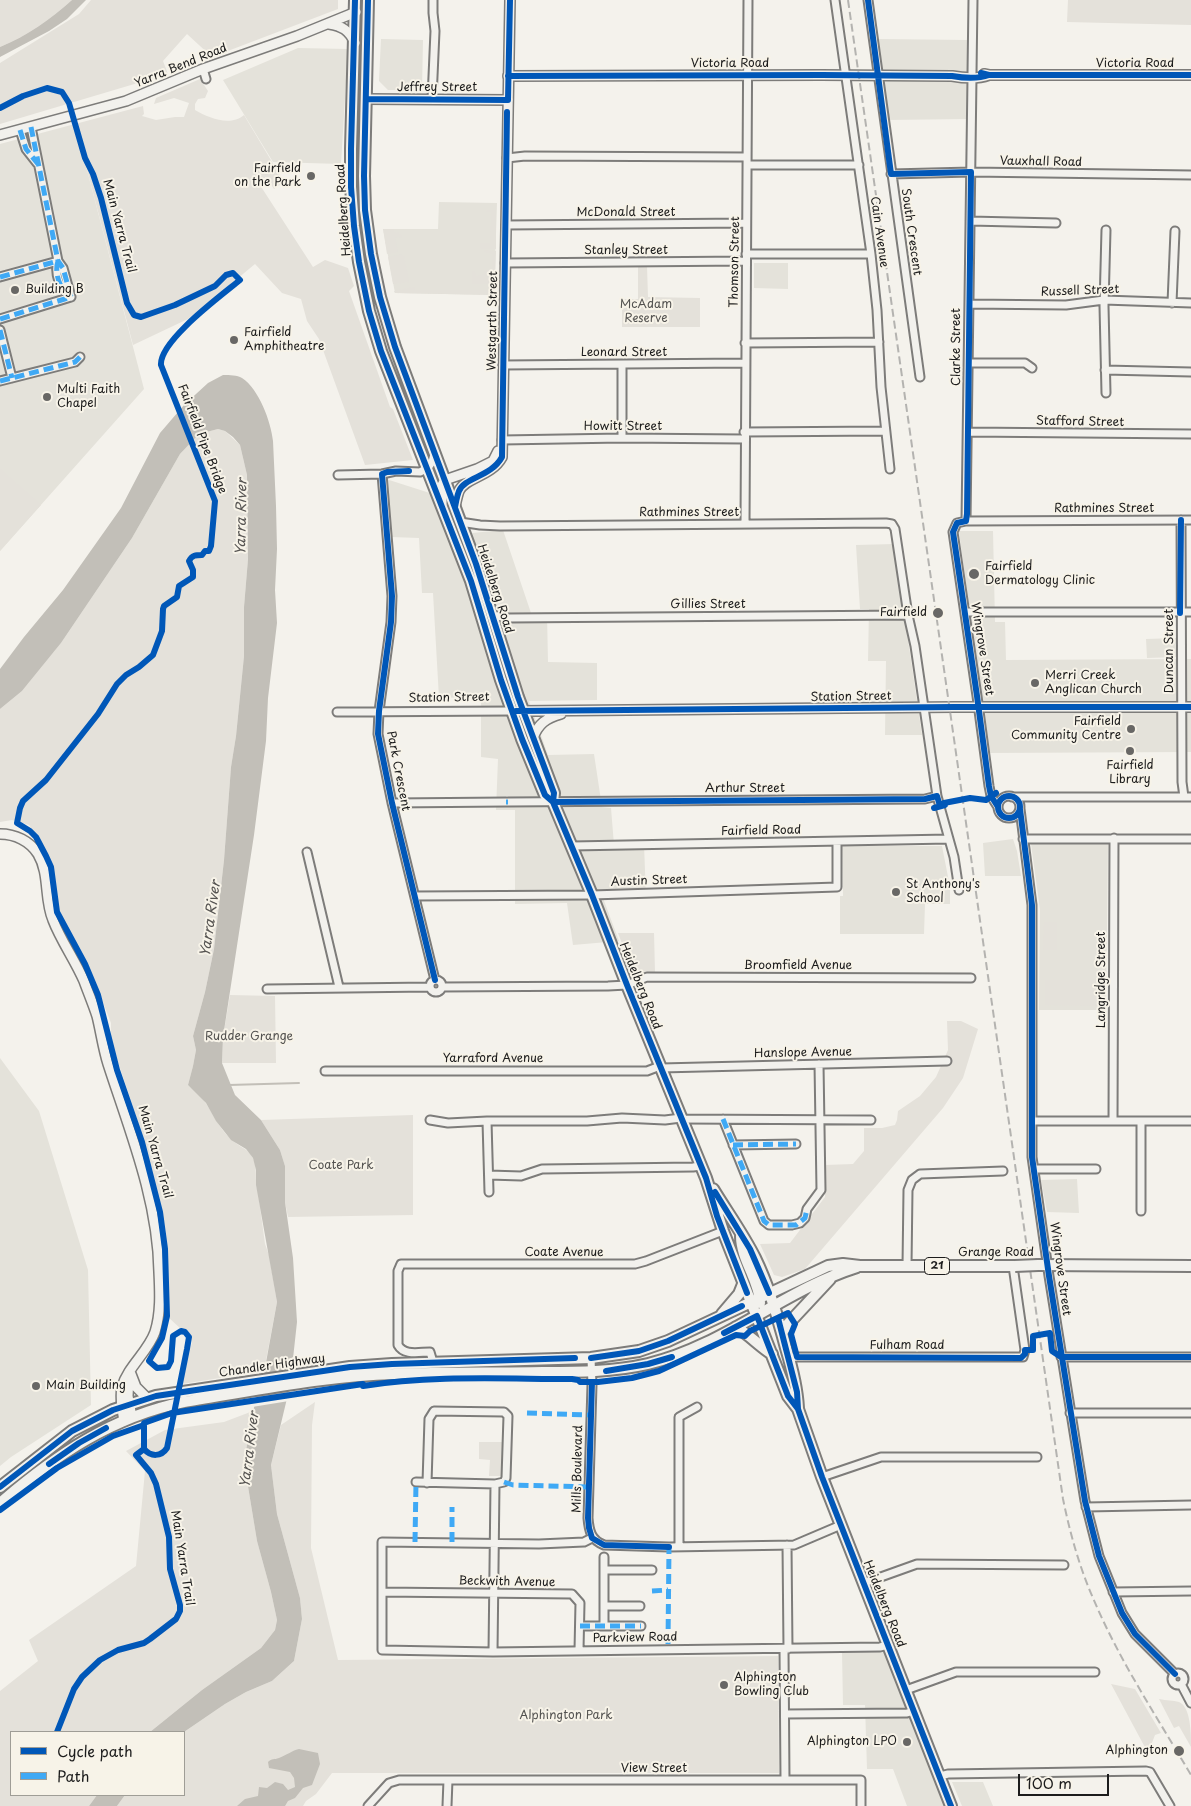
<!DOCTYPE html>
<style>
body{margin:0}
#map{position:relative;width:1191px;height:1806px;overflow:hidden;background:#f4f2ec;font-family:"Playpen Sans",sans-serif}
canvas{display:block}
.legend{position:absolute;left:10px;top:1731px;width:175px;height:65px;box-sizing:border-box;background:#f7f3e8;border:1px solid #9f9d96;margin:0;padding:6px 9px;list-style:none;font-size:15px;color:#1c1c1c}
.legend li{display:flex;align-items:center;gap:10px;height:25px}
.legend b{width:25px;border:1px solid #9f9d96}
.scale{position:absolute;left:1018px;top:1774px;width:91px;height:22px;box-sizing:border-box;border:2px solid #1c1c1c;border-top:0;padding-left:6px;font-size:15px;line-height:18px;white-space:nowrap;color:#1c1c1c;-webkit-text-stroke:4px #f7f3e8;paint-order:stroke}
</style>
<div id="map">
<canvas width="1191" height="1806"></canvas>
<ul class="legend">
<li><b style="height:6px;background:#0057b8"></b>Cycle path</li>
<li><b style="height:6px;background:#3fa9f5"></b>Path</li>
</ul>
<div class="scale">100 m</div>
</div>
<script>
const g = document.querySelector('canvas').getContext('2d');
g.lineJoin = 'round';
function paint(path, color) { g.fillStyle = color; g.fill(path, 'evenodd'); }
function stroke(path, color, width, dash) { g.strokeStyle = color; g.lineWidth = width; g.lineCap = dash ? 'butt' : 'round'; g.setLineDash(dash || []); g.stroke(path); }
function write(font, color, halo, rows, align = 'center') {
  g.font = font + ' "Playpen Sans",sans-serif'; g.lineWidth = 4; g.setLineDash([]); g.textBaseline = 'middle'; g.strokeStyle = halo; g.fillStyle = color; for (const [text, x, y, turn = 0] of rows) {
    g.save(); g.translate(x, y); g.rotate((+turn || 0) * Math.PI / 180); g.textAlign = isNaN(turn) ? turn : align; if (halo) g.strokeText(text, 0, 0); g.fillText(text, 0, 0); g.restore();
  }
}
paint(new Path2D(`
 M381,39L423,40L422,90H388L379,81Z
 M879,39L967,40V119L888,120Z
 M298,48L348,49L341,164L273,162L223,80Z
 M75,124L144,389L0,551V144Z
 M439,202L497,203L494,295L395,293L383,229H438Z
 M754,263H788V289L754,288Z
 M386,479L461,503L472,533L503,530L531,613L547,614L548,662L597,663V700L529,701L548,755L594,754L602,807L611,808L614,845L644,844L646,898H603L619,941L573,945L567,903L515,904V810H496L498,759L481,757V697L439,698L433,593H422L419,538L391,537Z
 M959,531H993L995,622H1005L1006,660L1191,659V752L987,753Z
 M894,544L922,735H885L886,661H868L869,609H860L856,545Z
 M1176,638V657L1147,658L1146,639Z
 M1013,839L1017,851L1021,876H985L983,843Z
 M1031,844H1108L1106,1010H1039L1040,910Z
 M842,846H942L950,887V904H925L924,934H840V896H843Z
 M0,1058L39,1111L88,1270L91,1405L11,1457L0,1466Z
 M1077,1179L1079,1213L1047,1212L1041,1180Z
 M885,1651L944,1806H907L893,1769H867L865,1705H843L842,1652Z
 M952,1782H983L993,1806H962Z`), '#e4e2da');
paint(new Path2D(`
 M0,0H72C51,19 27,36 0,47Z
 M91,0H338V9L212,57L187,34L163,61L168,74L0,124V63L79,14Z
 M1068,0H1191V25L1067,22Z
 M200,79L208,91L205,98L198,99L195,104V110C209,118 230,127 244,115L284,182L274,189L266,177L258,182L313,267L325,260L348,268L354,286L349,291L390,407L393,409L413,460L365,465L319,339L307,321L301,299L282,293L255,264L190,318L133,345L75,124L143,106L144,114L142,116L156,120L175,117H184L189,103L174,98L154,104L156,98Z
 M487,210H496V249H482L480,246V243H490L491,212H486Z
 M383,229H394V232L399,233L402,237L395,238L398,252L387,254Z
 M484,250L496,251L495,284H472V271H474L476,276L484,274V271L492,269V254L484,252Z
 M402,254L404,256L409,282L393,284L388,257Z
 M647,266L648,297L700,298V327H622V299H638V267Z
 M414,287L415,290H494V295L395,293L394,291Z
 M218,429L225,431L240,445L247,475L248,559L244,607V656L236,736L231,767L224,860L214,949L205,992L193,1036L196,1050L193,1066L188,1085C195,1091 202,1097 207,1105C214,1116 221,1131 232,1140C239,1147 248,1148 253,1158C258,1167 254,1181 258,1192L265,1244L269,1255L277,1302L264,1371L182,1384L192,1342L191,1336L188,1331L181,1329L168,1317V1264L165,1225L137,1119L111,1041V1023L92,974L62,918L57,904L53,870L49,856L39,839L29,825L12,820L0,822V709L22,691L61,643L132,538L180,454L199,434Z
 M0,469L41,505L0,551Z
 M1044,922H1057V950H1043Z
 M618,933H654L655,972L633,973Z
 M1045,980H1099V1006L1045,1005Z
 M230,995L275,996L276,1063H222L223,1037Z
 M947,1021H961L978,1029L963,1078L943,1108L805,1269L782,1277L774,1275L760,1244L790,1243L825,1197V1165L853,1164L864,1151V1128H882L895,1125L897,1120L898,1111L920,1096L936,1077L948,1050Z
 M413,1115V1215L288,1217L285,1202V1166L280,1150L261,1120Z
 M315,1402L312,1425L311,1548L338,1660L778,1656L779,1773H332L316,1794L306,1801L303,1806H117L125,1795H184V1732L225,1704L246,1692L272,1681L294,1661L302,1619L300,1598L277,1514L271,1465L281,1425Z
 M253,1411L244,1462L257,1541L271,1592L277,1620L275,1630L261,1648L202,1690L150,1732H11V1795H97L89,1806H0V1691L38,1661L29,1640L136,1566L145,1471L126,1451L165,1430L224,1422Z
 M479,1442H502L501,1476H489L490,1460L479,1459Z
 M1111,1684L1135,1689L1161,1733L1155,1735L1148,1753Z
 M1159,1699C1167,1701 1173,1700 1179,1702C1191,1707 1191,1734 1191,1747L1179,1726L1174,1728Z`), '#e4e1da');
paint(new Path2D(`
 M72,0H86L67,19L49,31L0,57V47C27,36 51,19 72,0Z
 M223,375C230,375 237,375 242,378C259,389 271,422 273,441L276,506L277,549L275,590L277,623L268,698L266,741L254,835L223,1037L222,1063L235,1095L261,1120L280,1150L285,1166V1202L293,1258L297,1322L290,1386L271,1465L277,1514L300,1598L302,1619L294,1661L272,1681L246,1692L225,1704L184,1732H150L202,1690L261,1648L275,1630L277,1620L271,1592L257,1541L244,1462L253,1411L265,1368L277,1302L256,1185V1170L253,1158L246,1149L231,1140L216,1121L206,1103L188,1085L193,1066L196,1050L193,1036L205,992L214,949L224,860L231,767L236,736L244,656V607L248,559L247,475L240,445L233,437L225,431L218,429L199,434L180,454L132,538L61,643L22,691L0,709V669L24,637L63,590L121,508L160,433L184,405L208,383Z
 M299,1749L318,1753L320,1764L312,1785L303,1788L295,1798L288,1801L285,1806H237L245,1799L258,1796L259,1787L267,1788L275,1782L283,1784L288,1790L295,1787L294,1778L290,1772L269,1768L268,1762C272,1758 274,1760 279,1758C287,1755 291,1751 299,1749Z
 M97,1795H125L117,1806H89Z`), '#c2bfb8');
paint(new Path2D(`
 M291,1393L289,1401L252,1407L254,1399Z`), '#f4f2ec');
stroke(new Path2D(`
 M229,1085L299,1083`), '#c2bfb8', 2);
const minor = new Path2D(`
 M835,0L871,254L877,310L881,387L890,469
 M868,0L920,377
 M203,69L206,79
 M972,73L973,0
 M432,99L435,31L433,13V0
 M31,127L58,261L63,268L71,297
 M20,130L26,149L37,163
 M507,158L525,156L747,157
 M747,165H859
 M891,174L971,172L1191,175
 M970,221L1056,223
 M506,225L746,223
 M1106,230L1104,306L1106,393
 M746,254H871
 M58,261C54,274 60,290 71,297
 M505,263L746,261
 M0,277L58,261
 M1172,303L1175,231
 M969,304L1066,305L1104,300L1191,303
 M0,319L71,297
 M0,330L12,378
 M745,343L879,342
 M969,363H1025L1032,368
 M503,365L745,363
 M1105,370L1191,372
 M0,381L75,362L80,357
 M744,432L885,431
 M968,432L1191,434
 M622,438V365
 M502,440L622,438L744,439
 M382,474L392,596L391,622L379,711L378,734L392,803L435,980
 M338,475L382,474L396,471L420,472L428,468L432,462L434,454
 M1181,520L1182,782L1184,797
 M966,521L972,77
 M460,522L480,525L500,526L886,523L892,524L895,529L908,615L915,646L937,796L954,857L959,890
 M745,524L748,0
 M965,612H1191
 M491,615L508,618L908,615
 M337,712L512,711
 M998 807a11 11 0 1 1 22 0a11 11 0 1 1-22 0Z
 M1012,797H1191
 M508,802L925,799L937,796
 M392,803L506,802
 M998,807L991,796L989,786L977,696L953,532L957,523L966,521L1191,520
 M1020,809L1032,905V1157L1049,1276L1085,1501L1099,1556L1122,1613L1135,1634L1175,1674
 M1023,839H1191
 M572,846L949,839
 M307,852L339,987
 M415,896L592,895L837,887V842
 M430 986a6 6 0 1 1 12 0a6 6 0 1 1-12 0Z
 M442,987L608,986L627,985L647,977L971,978
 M267,989L429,987
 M661,1068L947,1061
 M325,1071H647L660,1066
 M681,1119L871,1120
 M723,1119L764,1221L769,1225H792L800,1223L805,1218L807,1209L821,1190L819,1064
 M430,1120L448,1123L487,1121L489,1192
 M487,1121H587L622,1118L665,1120L681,1118
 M1032,1121H1191
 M1113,1121L1114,838
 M733,1145L796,1144
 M1034,1169H1096
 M489,1175L521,1176L542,1169L693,1167L701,1166
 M1141,1211V1121
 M907,1266L908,1190L912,1180L920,1174L1003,1171
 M1061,1357H1191
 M591,1358L592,1385L588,1518C589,1531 591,1540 604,1545L669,1547L794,1545L841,1525
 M789,1358L797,1357H1023L1025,1350L1013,1266
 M433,1362L430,1352C419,1352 404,1356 398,1345V1271L401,1264H635L646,1261L723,1231
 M1070,1413H1191
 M822,1477L881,1457H1037
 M416,1482L495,1484
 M427,1483L429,1419L434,1411L504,1412L508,1416L506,1478L504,1482L495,1484L493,1652
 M1086,1507L1191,1505
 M592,1538L584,1542L539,1544L382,1542V1650L493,1652L880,1647L888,1645
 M787,1545L788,1649
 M679,1547V1417L697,1407
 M604,1557V1626
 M604,1570H652
 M864,1583L917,1564L1064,1565
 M382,1592L572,1594L580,1603L579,1650
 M1113,1592L1191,1591
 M604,1606H640
 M580,1626H641
 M784,1649L785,1780
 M1172 1679a6 6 0 1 1 12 0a6 6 0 1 1-12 0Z
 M1181,1684L1191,1703
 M906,1690L956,1672H1095
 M785,1714L907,1713L914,1711
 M940,1776L948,1774L1146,1771L1150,1772L1170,1806
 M368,1806L389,1783L399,1780H861V1806
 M447,1806L448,1780`);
const tertiary = new Path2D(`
 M329,24C342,26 349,30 355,43
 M984,74L989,75H1191
 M508,76L821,75L952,76C963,78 978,79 989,75
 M366,99L508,100
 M0,135L126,101L203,69L297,36L356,12`);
const secondary = new Path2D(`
 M442,504V485L445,480L477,469L493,461L498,451
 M455,507C456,502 457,496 459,491C465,477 491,477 502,457L510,0
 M519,711L954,707H1191
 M533,738C538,724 546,718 561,714
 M0,834C15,834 30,841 38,854C50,874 44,899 53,920C61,941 75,960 84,981C88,992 93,1004 97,1016C101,1032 103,1048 108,1064C130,1132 158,1200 159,1272C160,1292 161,1313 155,1332C148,1352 128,1366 122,1387C120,1397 122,1410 124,1421
 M131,1374L136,1387L147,1398
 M129,1377L128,1396L132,1417`);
const primary = new Path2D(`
 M355,0L351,149V187L354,226L359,262L369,311L381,351L471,581L501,680L522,739L545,795L553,802L592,895L627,985L706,1178L723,1231L788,1396L798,1409L822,1477L951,1806
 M368,0L364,176L365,210L371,254L380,297L395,347L476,564L518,697L554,793L553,802
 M713,1189C727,1212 743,1234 755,1258C769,1287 778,1317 786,1348C792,1368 797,1388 798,1408
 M741,1236C741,1260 760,1281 760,1303
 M1038,1265L1191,1266
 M722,1314L739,1294L743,1284
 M736,1327C750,1335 759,1346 772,1354
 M782,1333L788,1324L830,1279
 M0,1487L72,1431L113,1410L156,1396L350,1367L392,1364L591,1358L639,1351L668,1341L828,1266L843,1264L860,1266H1015
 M0,1503C56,1455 111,1417 184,1402C254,1391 324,1376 395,1374C444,1372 493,1373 543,1372C578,1372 613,1372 648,1364C724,1346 784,1290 857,1267`);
stroke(minor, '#7d7c7a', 11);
stroke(tertiary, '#7d7c7a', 12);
stroke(secondary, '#7d7c7a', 12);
stroke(primary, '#7d7c7a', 14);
stroke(minor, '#f2f1ed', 7);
stroke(tertiary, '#f2f1ed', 9);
stroke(secondary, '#f2f1ed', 9);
stroke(primary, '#f2f1ed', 10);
stroke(new Path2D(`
 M848,0L1063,1499C1070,1533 1079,1566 1093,1598C1119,1660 1157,1717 1191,1775`), '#b4b3b0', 2, [8, 4]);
const primaryBridge = new Path2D(`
 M1015,1266L1038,1265`);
stroke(primaryBridge, '#7d7c7a', 14, []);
stroke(primaryBridge, '#f2f1ed', 10);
stroke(new Path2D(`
 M31,127L58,261L63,268L71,297
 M20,130L26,149L38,164
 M58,261C54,274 60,290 71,297
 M0,277L58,261
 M0,319L71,297
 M0,330L12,378
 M0,381L75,362L80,357
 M506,802H508
 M723,1119L764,1221L769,1225H796L805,1218L807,1209
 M733,1145L796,1144
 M527,1413L591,1415
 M504,1482L513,1485L588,1487
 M415,1542L416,1482
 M452,1542V1507
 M652,1591L668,1590
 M580,1626H641
 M668,1644L669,1547`), '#3fa9f5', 5, [10, 5]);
stroke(new Path2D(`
 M355,0L351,149V187L354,226L359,262L369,311L381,351L471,581L501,680L522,739L545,795L553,802L592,895L627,985L706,1178L717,1216L747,1293
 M368,0L364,176L365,210L371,254L380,297L395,347L476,564L518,697L554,793L553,802
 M868,0L891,174L971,172L967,514L966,521L957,523L953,532L977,696L989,786L991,796L998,807
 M981,73L989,75H1191
 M508,76L821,75L952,76C963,78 978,79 989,75
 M366,99L508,100L510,0
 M0,108L23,96L47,88L62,92L69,103L85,158L93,174L101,198L127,303L134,315L141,317L175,305L215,286L226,275L233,273L240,280C222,295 159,341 161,365L215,501L211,546L209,551H205L202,555C196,555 192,555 189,561L193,570V577L179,586L177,597L164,606L163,609L162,631L153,655L139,667L126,675L117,684L98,714L46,780L23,801L20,808L17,823L30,831L36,837L46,856L51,867L57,912L85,964L98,995L117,1070L142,1142L160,1212L165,1249L167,1316L162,1338L149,1361L157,1368L168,1367L171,1361L173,1336L181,1331L185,1332L189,1337L187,1349L167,1448C161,1457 151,1457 144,1449
 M409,471L387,472L382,474L392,596L391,622L379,711L378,734L392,803L435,980
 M455,507C456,502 457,496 459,491C465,477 491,477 502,457L507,112
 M1180,613L1181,520
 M516,711L954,707H1191
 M998 807a11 11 0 1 1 22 0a11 11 0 1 1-22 0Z
 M553,802L925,799L937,796L940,806
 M934,808L945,805L944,803L970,798L986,800L996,793
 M1020,809L1032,905V1157L1049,1276L1085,1501L1099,1556L1122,1613L1135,1634L1175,1674
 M715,1192L750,1249L769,1293
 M778,1318L797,1392L798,1409
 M724,1333L757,1316L788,1396L798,1409L822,1477L951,1806
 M1061,1357H1191
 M591,1358L639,1351L668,1341L742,1306
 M606,1371L648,1364L672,1357
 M592,1382L588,1518L589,1528L592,1538L604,1545L669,1547
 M144,1449V1423L172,1413L363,1384V1386C432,1375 503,1379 572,1379L578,1380L580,1382H598L632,1378L659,1371L736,1335L745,1336L750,1331L788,1313L795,1324L791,1334L797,1357L1021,1358L1025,1354V1350H1033V1336L1050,1333L1052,1351L1061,1357
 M49,1464L79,1443L106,1428
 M0,1487L72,1431L113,1410L156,1396L350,1367L392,1364L575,1358
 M0,1510L57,1468L113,1436L144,1425
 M57,1732L74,1689L82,1677L100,1660L118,1650L144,1643L150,1639L176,1619L180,1611V1605L170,1569L169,1537L156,1484L151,1473L136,1455L144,1449`), '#0057b8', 6);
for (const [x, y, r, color] of [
 [311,176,5,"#686765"],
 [15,290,5,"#686765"],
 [234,340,5,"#686765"],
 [47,397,5,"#686765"],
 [974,574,6,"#686765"],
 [938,613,6,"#686765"],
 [1035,683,5,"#686765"],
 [1131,729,5,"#686765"],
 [1130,751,5,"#686765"],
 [896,892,5,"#686765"],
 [36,1386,5,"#686765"],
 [724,1685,5,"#686765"],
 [907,1742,5,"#686765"],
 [1179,1751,6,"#686765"]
]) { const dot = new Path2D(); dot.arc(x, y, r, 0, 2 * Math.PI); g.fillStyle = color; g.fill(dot); stroke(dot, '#f7f3e8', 2); }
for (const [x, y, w] of [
 [937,1266,25]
]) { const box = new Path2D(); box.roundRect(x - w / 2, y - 8.5, w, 17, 4); g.fillStyle = '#f7f3e8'; g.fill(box); stroke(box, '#1c1c1c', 1); }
write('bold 11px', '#1c1c1c', null, [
 ["21",937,1266]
]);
write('12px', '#1c1c1c', '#f7f3e8', [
 ["Victoria Road",730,64],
 ["Victoria Road",1135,64],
 ["Yarra Bend Road",181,66,-22],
 ["Jeffrey Street",437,88],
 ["Vauxhall Road",1041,162,1],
 ["Heidelberg Road",344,210,-94],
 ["McDonald Street",626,213],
 ["Main Yarra Trail",119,226,75],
 ["Cain Avenue",879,232,82],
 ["South Crescent",911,232,82],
 ["Stanley Street",626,251],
 ["Thomson Street",735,262,-89],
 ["Russell Street",1080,291,-2],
 ["Westgarth Street",493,321,-89],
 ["Clarke Street",957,347,-90],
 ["Leonard Street",624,353],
 ["Stafford Street",1080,422,1],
 ["Howitt Street",623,427],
 ["Fairfield Pipe Bridge",202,439,69],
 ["Rathmines Street",1104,509],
 ["Rathmines Street",689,513],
 ["Heidelberg Road",495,589,72],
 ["Gillies Street",708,605],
 ["Wingrove Street",982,649,81],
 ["Duncan Street",1170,651,-90],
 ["Station Street",851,697,-1],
 ["Station Street",449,698,-1],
 ["Park Crescent",398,771,79],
 ["Arthur Street",745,789],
 ["Fairfield Road",761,831,-1],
 ["Austin Street",649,881,-2],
 ["Broomfield Avenue",798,966],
 ["Langridge Street",1102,980,-90],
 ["Heidelberg Road",640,986,68],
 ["Hanslope Avenue",803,1053,-1],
 ["Yarraford Avenue",493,1059],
 ["Main Yarra Trail",155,1152,74],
 ["Coate Avenue",564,1253],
 ["Grange Road",996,1253],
 ["Wingrove Street",1060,1269,82],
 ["Fulham Road",907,1346],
 ["Chandler Highway",272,1366,-8],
 ["Mills Boulevard",578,1469,-89],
 ["Main Yarra Trail",182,1558,81],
 ["Beckwith Avenue",507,1582,1],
 ["Heidelberg Road",884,1604,68],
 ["Parkview Road",635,1638,-1],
 ["View Street",654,1769]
]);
write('12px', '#1c1c1c', '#f7f3e8', [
 ["Fairfield",301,169,"right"],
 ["on the Park",301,183,"right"],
 ["Building B",25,290],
 ["Fairfield",244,333],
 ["Amphitheatre",244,347],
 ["Multi Faith",57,390],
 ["Chapel",57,404],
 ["Fairfield",985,567],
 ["Dermatology Clinic",985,581],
 ["Fairfield",927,613,"right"],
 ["Merri Creek",1045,676],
 ["Anglican Church",1045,690],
 ["Fairfield",1121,722,"right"],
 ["Community Centre",1121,736,"right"],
 ["Fairfield",1130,766,"center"],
 ["Library",1130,780,"center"],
 ["St Anthony's",906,885],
 ["School",906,899],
 ["Main Building",46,1386],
 ["Alphington",734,1678],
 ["Bowling Club",734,1692],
 ["Alphington LPO",897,1742,"right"],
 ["Alphington",1168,1751,"right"]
], 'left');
write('12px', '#545351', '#f7f3e8', [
 ["McAdam",646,305],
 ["Reserve",646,319],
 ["Rudder Grange",249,1037],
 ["Coate Park",341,1166],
 ["Alphington Park",566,1716]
]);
write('italic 14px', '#565452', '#f7f3e8', [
 ["Yarra River",242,517,-89],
 ["Yarra River",211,919,-82],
 ["Yarra River",250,1450,-83]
]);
</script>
